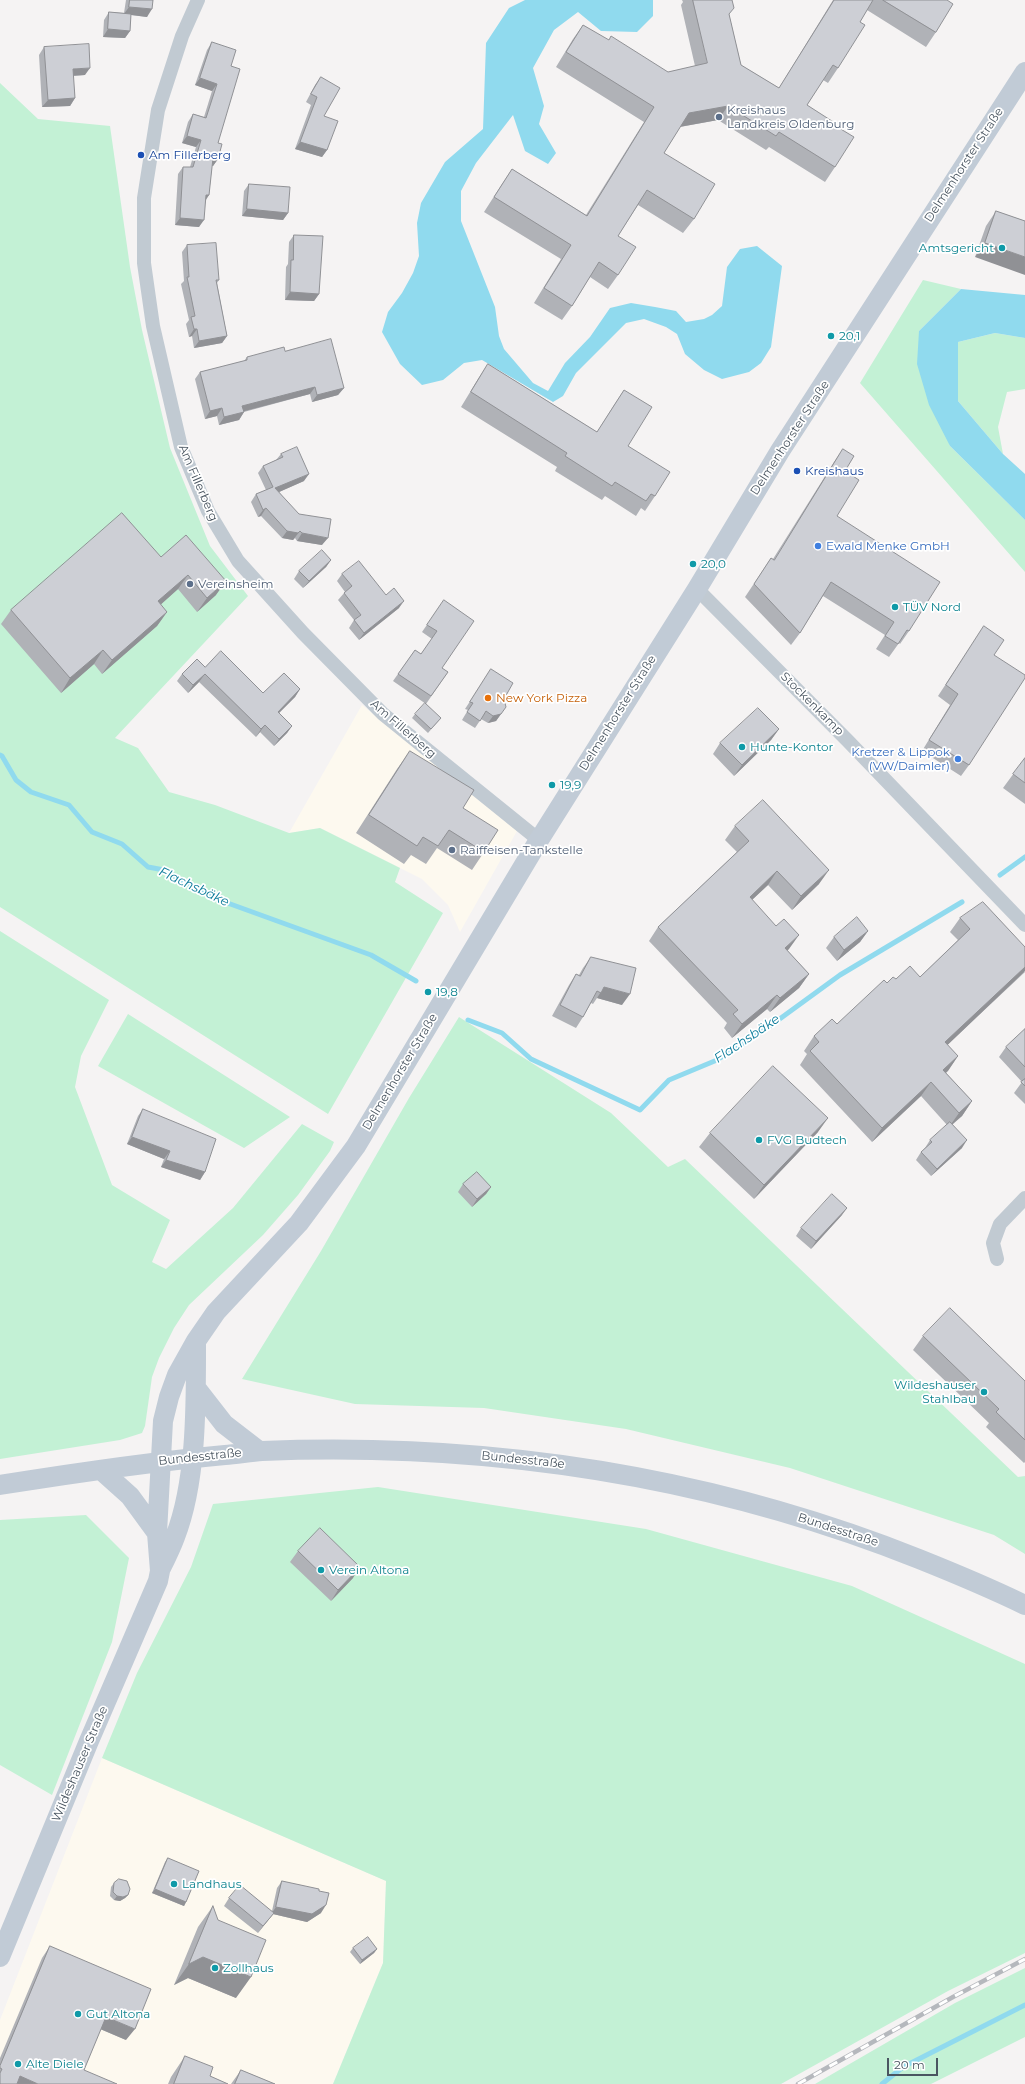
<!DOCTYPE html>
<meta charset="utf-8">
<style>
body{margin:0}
#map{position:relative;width:1025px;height:2084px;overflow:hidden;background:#f5f3f3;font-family:Montserrat,sans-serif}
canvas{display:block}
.scale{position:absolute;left:887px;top:2058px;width:51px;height:18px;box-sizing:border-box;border:2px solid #4a5661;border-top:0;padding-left:5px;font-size:12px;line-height:14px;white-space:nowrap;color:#4a5661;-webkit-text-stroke:3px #fff;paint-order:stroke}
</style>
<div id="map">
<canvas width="1025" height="2084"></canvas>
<div class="scale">20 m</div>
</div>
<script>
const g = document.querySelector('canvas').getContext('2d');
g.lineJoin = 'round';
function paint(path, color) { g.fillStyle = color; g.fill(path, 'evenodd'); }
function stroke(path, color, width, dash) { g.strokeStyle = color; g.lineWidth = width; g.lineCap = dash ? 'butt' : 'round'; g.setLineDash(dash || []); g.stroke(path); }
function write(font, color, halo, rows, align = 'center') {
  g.font = font + ' Montserrat,sans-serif'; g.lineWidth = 3.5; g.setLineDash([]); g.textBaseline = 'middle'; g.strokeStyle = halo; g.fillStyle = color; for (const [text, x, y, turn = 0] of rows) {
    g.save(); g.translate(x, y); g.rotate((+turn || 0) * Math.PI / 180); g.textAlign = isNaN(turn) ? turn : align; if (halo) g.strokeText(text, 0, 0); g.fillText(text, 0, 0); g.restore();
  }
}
paint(new Path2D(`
 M362,705L517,831L460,932L448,905L422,879L320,828L289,833Z
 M102,1758L386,1881L383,1963L333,2084H0V2020Z`), '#fdf9ef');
paint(new Path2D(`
 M0,83L38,119L110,126L130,267L142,330L170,448L210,546L248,596L115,738L138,748L169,792L215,805L289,833L320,828L400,868L395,882L443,913L328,1114L0,907Z
 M923,280L961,289L919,331L950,446L1025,520V572L860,383Z
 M995,333L1025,338V389L1007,392L998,427L1003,454L958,401V342Z
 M0,931L109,1000L81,1056L75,1087L112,1185L170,1220L152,1262L166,1269L233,1208L302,1124L334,1142L330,1151L298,1195L263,1235L189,1305L174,1328L159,1358L152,1377L145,1426L142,1433L120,1440L0,1459Z
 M128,1014L290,1117L244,1148L98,1066Z
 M459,1017L611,1113L668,1167L685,1159L1018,1477L1025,1476V1554L994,1535L790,1468L626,1429L484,1408L355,1404L242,1379L321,1251L409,1098Z
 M378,1487L646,1529L852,1586L1025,1664V1953L948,1991L781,2084H333L383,1963L386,1881L102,1758L137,1673L191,1567L213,1504Z
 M86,1515L129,1558L112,1642L52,1795L0,1765V1520Z
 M1025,1968V2037L931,2084H815L955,2003Z`), '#c3f1d5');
paint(new Path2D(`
 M525,0H653V16L637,32L601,31L578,12L554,30L533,68L544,106L539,124L556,153L548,164L525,151L513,115L476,163L461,191V221L495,307L499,336L504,349L533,383L548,391L565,363L590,337L610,308L631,303L655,307L676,311L686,322L704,319L712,315L722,306L727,267L740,249L757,246L782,266L771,347L761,363L749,372L722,379L704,370L685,354L677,334L666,327L644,319L626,323L576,373L563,396L553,402L482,360L464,363L443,380L422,385L400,364L382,332L388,312L402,293L413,273L419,256L417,223L421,203L445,162L483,129L486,43L509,8Z
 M961,289L1025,295V338L995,333L958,342V401L1003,454L1025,474V520L950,446L929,405L917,364L919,331Z`), '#90daee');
stroke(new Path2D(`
 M0,755L2,756L16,780L31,792L69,805L92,832L122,844L148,867L164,870L211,897L371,955L416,981
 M1000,875L1025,857
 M468,1020L502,1033L531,1059L640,1110L669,1080L717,1060L770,1026L840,975L962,902
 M882,2084L903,2067L1025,2005`), '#90daee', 5);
stroke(new Path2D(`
 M198,0L182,36L158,110L144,198V263L153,326L181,447L208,511L238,561L303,633L383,714L539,840
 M697,589L848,741L1025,925
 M997,1259L993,1243L1000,1224L1025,1198`), '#c1cad2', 14);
stroke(new Path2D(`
 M196,1388L224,1424L259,1451
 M101,1470L130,1496L157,1533
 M0,1485C75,1473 149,1462 225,1455C237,1454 250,1452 262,1451C488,1442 708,1475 919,1559C954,1573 990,1588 1025,1605
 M161,1568C166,1558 171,1548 175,1537C197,1481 196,1403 196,1343
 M0,1957L89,1741L158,1581L160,1571L157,1533L163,1421L169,1397L177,1375L196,1341L216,1312L299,1223L356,1146L539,840L697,589L780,451L1025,72`), '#c1cbd6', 20);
const rail = new Path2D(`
 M798,2084L953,1997L1025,1959`);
stroke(rail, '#b5b8bd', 4.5);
stroke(rail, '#fff', 3, [9]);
paint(new Path2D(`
 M126,0H153L147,17L131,15L130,31L125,38L103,37L104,20L109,12L124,13Z
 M682,0H732L729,14L741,65L779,88L833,0H947L936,32L926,47L867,10L860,22L838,68L828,83L823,80L807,105L834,125L835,167L825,182L769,147L766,150L718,120L680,127L664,153L694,219L683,233L638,205L618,236V275L608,289L590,277L572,306L562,320L534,303L561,259L484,212L502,184L512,169L586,215L644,122L556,67L573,39L583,25L608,40L668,72L695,66L681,5L683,2Z
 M212,42L231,66L218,143V159L213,166H212L209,195L206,200L199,227L175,225L178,174L183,167H190L196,147L182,143L188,122L193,114L204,117L212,91L195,85L207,50Z
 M44,47L85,75L73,76L75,98L70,106L42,107L39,55Z
 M321,77L324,116L327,150L322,157L295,149L311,105L306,102L315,85Z
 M249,184L288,213L283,220L242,216L244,191Z
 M996,211L1025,221L975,257L986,226Z
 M294,235L319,294L314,301L285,300L286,267L288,264L289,242Z
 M187,245L219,280L217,283L227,336L222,343L194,348L192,336L189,337L186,324L189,320L181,284L184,281L182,252Z
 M285,351L344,388L338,395L312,402L310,394L244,412L239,420L219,425L217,416L205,419L195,379L200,372L244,361L247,357Z
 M488,364L597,432L614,405L624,390L628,446L655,496L645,511L641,508L636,516L605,496L602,500L555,471L557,467L461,407L478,379Z
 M843,449L845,471L837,516L909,631L900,644L899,643L889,657L876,649L885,635L823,596L800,633L791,645L745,597L771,558L773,559L834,462Z
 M281,454L304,481L279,492L322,545L297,541L295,538L293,540L282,538L261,516L258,517L251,502L256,494L266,490L258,473L263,466L276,460Z
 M161,557L216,595L197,612L178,589L160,605L167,612L157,626L102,674L94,664L61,693L1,624L11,610Z
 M331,560L326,567L303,588L294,579L299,571Z
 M342,574L386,595L399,608L359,640L349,628L354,620L338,600L345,592L337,581Z
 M444,600L442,668L448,672L426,704L393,681L415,650L421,654L432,639L422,632Z
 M984,626L969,765L961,776L922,751L950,705L938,696Z
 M205,667L263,693L300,689L295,697L279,713L292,726L287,733L274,746L260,732L256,737L199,682L188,693L177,681L182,674Z
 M491,669L504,699L501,714L496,721L488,723L481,719L475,728L462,720L468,710L465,709Z
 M415,714L441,718L428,733L412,718Z
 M779,729L771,740L734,776L713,754L720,743Z
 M410,751L463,808L484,852L472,870L437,848L426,864L411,855L404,864L356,833L397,769Z
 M1025,758V804L1003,788Z
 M735,826L819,884L792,910L768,885L752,900L789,949L787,950L809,974L799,988L770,1012L767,1009L732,1038L724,1028L727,1023L649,941L658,927L737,852L725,840Z
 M960,918L1025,972L947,1045L958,1056L946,1073L972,1101L962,1116L952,1125L962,1148L931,1176L916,1160L921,1152L925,1148L930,1140L947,1125L921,1096L872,1142L800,1065L807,1054L804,1051L814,1036L837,1024L887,983L896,979L920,977L958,940L950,932Z
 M868,931L860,942L837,961L826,948L834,937Z
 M591,957L622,1005L597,998L593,1004L591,1003L583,1017L576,1028L552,1016L569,985L576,974L579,975L583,968Z
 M1025,1029V1104L1014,1093L1022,1082L999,1057L1006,1047Z
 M143,1109L205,1172L200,1180L161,1167L164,1159L127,1144L138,1116Z
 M818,1132L754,1199L699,1147L710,1133Z
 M463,1184L491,1187L486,1194L472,1207L458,1192Z
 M842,1215L811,1249L796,1236L801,1228Z
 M923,1336L1025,1381V1462L1024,1463L986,1427L989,1423L913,1350Z
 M298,1551L353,1578L331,1601L290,1562Z
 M168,1858L186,1902L184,1906L152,1893L165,1862Z
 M282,1881L319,1891L321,1913L307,1922L273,1914L258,1933L224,1906L229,1898L272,1911L277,1888Z
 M114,1883L128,1895L125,1898L120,1901L114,1900L110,1896L111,1887Z
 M213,1906L236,1998L188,1978L174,1985L198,1927Z
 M50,1946L126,2040L100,2029L84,2070L0,2084V2058L42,1958Z
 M353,1948L377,1949L374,1953L360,1964L350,1952Z
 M185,2056L210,2076L228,2084H168L171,2077Z
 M241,2070L275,2084H231Z`), '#b0b2b7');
paint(new Path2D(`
 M129,7L152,9L147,17L124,14Z
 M108,29L130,31L125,38L103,37Z
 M90,68L85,75L68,76L73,69Z
 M200,78L217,84L212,91L195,85Z
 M75,98L70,106L42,107L48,100Z
 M728,106L718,120L679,127L689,113Z
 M187,136L201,140L196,147L182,143Z
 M300,142L327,150L322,157L295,149Z
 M213,158L218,159L213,166L208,165Z
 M206,195H209L204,202Z
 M247,209L288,213L283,220L242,216Z
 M180,218L204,220L199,227L175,225Z
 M985,243L1025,257V275L975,257Z
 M290,292L319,294L314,301L285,300Z
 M194,329H197L192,336L189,337Z
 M227,336L222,343L194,348L199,341Z
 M315,387L310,394L237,413L242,406Z
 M344,388L338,395L312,402L317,395Z
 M222,408L217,416L205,419L210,411Z
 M244,412L239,420L219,425L224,417Z
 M309,474L304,481L270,496L275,488Z
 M266,508L261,516L258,517L263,510Z
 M287,531H300L293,540L282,538Z
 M302,533L328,538L322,545L297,541Z
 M331,560L326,567L303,588L309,581Z
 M188,575L178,589L148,616L158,601Z
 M226,581L216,595L197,612L207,598Z
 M404,601L399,608L359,640L364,633Z
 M167,612L157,626L102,674L112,660Z
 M103,650L94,664L61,693L70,678Z
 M205,674L199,682L188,693L193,685Z
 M300,689L295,697L273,719L278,712Z
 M501,714L496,721L488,723L493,716Z
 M265,725L260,732L256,737L261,729Z
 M292,726L287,733L274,746L279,739Z
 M779,729L771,740L734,776L742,765Z
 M829,870L819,884L792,910L801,896Z
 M777,871L768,885L740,911L750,897Z
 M868,931L860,942L837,961L844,950Z
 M799,935L789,949L775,962L785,948Z
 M1025,967V971L935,1057L945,1042Z
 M809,974L799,988L770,1012L780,998Z
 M604,987L630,994L622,1005L597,998Z
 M777,995L767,1009L732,1038L742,1024Z
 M958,1056L948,1071L933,1084L943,1070Z
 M931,1082L921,1096L872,1142L882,1128Z
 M972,1101L962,1116L949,1127L959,1113Z
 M828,1118L818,1132L754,1199L764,1185Z
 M132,1137L170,1151L164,1159L127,1144Z
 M967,1140L962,1148L931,1176L937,1169Z
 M166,1160L205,1172L200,1180L161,1167Z
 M491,1187L486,1194L472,1207L477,1199Z
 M847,1208L842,1215L811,1249L816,1241Z
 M360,1567L353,1578L331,1601L338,1590Z
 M155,1889L186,1902L184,1906L152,1893Z
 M128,1895L125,1898L120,1901L114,1900L117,1896Z
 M326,1905L321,1913L307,1922L273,1914L258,1933L276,1907Z
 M377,1949L374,1953L360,1964L362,1960Z
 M203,1957L251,1977L236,1998L188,1978L174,1985L189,1964Z
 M106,2017L135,2029L126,2040L98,2028Z
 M20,2076L38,2084H15Z`), '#909195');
const building = new Path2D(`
 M130,0H153L152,9L129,7Z
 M693,0H732L734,8L729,14L741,65L779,88L834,0H873L860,22L865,25L838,68L833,65L807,105L835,123L834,125L854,137L835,167L779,132L776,136L728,106L689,113L664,153L715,184L694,219L647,190L618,236L636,247L618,275L599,262L572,306L544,288L571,245L494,197L512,169L587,216L654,107L566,52L583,25L609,40L611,36L668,72L707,63Z
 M883,0H947L953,4L936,32Z
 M109,12L131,14L130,31L108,29Z
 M212,42L236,50L231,66L240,69L218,143L222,144L218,159L213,158L209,195H206L204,220L180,218L183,167H193L201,140L187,136L193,114L206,118L217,84L200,78Z
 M89,44L90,68L73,69L75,98L48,100L44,47Z
 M321,77L340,88L324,116L338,121L327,150L300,142L317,97L311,94Z
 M249,184L290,187L288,213L247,209Z
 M996,211L1025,221V257L985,243Z
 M294,235L323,236L319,294L290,292L291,260H293Z
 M216,243L219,280H216L227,336L199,341L197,329H194L191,317L195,316L187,277H189L187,245Z
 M331,339L344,388L317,395L315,387L242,406L244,412L224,417L222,408L210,411L200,372L247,360V357L284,347L285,351Z
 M488,364L597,432L624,390L652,407L628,446L670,472L655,496L651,494L646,501L615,482L612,486L565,456L567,453L471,392Z
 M297,447L309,474L275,488L299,514L331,519L328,538L302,533L300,531L298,533L287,531L266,508L263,510L256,494L273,487L263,466L283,457L281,454Z
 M843,449L854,456L845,471L859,480L837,516L940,582L909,631L907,630L898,644L885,636L894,622L831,582L800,633L754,584L771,558L774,560Z
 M122,513L161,557L186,535L226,581L207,598L188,575L158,601L167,612L112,660L103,650L70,678L11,610Z
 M322,550L331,560L309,581L299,571Z
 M359,561L386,595L394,588L404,601L364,633L354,620L361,615L344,593L352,586L342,574Z
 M444,600L474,621L442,668L448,672L431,696L398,674L415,650L421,654L437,631L427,625Z
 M984,626L1004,640L994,655L1025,675V678L969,765L929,740L958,694L946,685Z
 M221,651L263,693L284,673L300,689L278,712L292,726L279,739L265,725L261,729L205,674L193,685L182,674L197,659L205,667Z
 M491,669L513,683L504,699L506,707L501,714L493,716L486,711L480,721L467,712L473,703L470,702Z
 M425,703L441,718L431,729L415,714Z
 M758,708L779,729L742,765L720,743Z
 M410,751L474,790L463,808L498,830L484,852L449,830L438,846L423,837L417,846L369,815Z
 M1025,758V783L1013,774Z
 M763,800L829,870L801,896L777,871L750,897L776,926L784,919L799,935L785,948L809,974L780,998L777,995L742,1024L733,1014L738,1010L658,927L749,841L735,826Z
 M983,902L1025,947V967L945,1042L958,1056L943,1070L972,1101L959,1113L931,1082L882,1128L810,1051L819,1042L814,1036L832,1019L837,1024L884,980L887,983L893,977L896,979L910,966L920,977L970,929L960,918Z
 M857,917L868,931L844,950L834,937Z
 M591,957L636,968L630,994L604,987L601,993L597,991L583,1017L560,1005L576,974L580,976Z
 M1025,1029V1067L1006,1047Z
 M773,1066L828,1118L764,1185L710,1133Z
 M1025,1079V1086L1021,1082Z
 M143,1109L216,1139L205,1172L166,1160L170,1151L132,1137Z
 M950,1122L967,1140L937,1169L921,1152L932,1142L930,1140Z
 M477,1172L491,1187L477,1199L463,1184Z
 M832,1194L847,1208L816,1241L801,1228Z
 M950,1308L1025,1381V1440L996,1412L999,1409L923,1336Z
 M320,1528L360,1567L338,1590L298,1551Z
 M168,1858L199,1871L186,1902L155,1889Z
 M119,1879L127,1881L130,1889L128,1895L123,1897L117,1896L113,1892L114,1883Z
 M282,1881L319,1889V1891L329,1893L326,1905L312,1914L276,1907Z
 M240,1885L274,1913L263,1926L229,1898Z
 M213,1906L218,1920L266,1940L251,1977L203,1957L189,1964Z
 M368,1937L377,1949L362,1960L353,1948Z
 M50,1946L151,1989L135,2029L106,2017L84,2070L117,2084H38L20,2076L17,2084H0V2073L2,2069L0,2068V2066Z
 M185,2056L213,2067L210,2076L228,2084H174Z
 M241,2070L275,2084H235Z`);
paint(building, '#cdcfd5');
stroke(building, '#909195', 1);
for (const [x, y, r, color] of [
 [719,117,4,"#5c6f8a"],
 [141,155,4,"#1a4fb4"],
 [1002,248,4,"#0f9aa8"],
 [831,336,4,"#0f9aa8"],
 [797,471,4,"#1a4fb4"],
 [818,546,4,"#3f7fe0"],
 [693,564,4,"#0f9aa8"],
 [190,584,4,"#5c6f8a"],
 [895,607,4,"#0f9aa8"],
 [488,698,4,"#e8710a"],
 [742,747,4,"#0f9aa8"],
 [958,759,4,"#3f7fe0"],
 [552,785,4,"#0f9aa8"],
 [452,850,4,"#5c6f8a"],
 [428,992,4,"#0f9aa8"],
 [759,1140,4,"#0f9aa8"],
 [984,1392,4,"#0f9aa8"],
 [321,1570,4,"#0f9aa8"],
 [174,1884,4,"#0f9aa8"],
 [215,1968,4,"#0f9aa8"],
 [78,2014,4,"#0f9aa8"],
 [18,2064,4,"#0f9aa8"]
]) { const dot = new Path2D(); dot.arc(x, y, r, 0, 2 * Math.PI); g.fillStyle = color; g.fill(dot); stroke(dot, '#fff', 1.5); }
write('12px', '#4e5e75', '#fff', [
 ["Kreishaus",727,110],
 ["Landkreis Oldenburg",727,124],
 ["Vereinsheim",198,584],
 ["Raiffeisen-Tankstelle",460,850]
], 'left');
write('12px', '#164399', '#fff', [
 ["Am Fillerberg",149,155],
 ["Kreishaus",805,471]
], 'left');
write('12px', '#4a5661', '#fff', [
 ["Delmenhorster Straße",964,165,-57],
 ["Delmenhorster Straße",790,438,-57],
 ["Am Fillerberg",198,483,67],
 ["Stockenkamp",812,704,45],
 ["Delmenhorster Straße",618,713,-58],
 ["Am Fillerberg",403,729,41],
 ["Delmenhorster Straße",400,1072,-59],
 ["Bundesstraße",200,1457,-6],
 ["Bundesstraße",523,1460,6],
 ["Bundesstraße",838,1530,18],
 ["Wildeshauser Straße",80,1764,-67]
]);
write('12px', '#0d838f', '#fff', [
 ["Amtsgericht",994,248,"right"],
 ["20,1",839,336],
 ["20,0",701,564],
 ["TÜV Nord",903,607],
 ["Hunte-Kontor",750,747],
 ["19,9",560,785],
 ["19,8",436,992],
 ["FVG Budtech",767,1140],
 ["Wildeshauser",976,1385,"right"],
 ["Stahlbau",976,1399,"right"],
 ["Verein Altona",329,1570],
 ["Landhaus",182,1884],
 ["Zollhaus",223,1968],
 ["Gut Altona",86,2014],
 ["Alte Diele",26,2064]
], 'left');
write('12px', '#366cbe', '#fff', [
 ["Ewald Menke GmbH",826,546],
 ["Kretzer & Lippok",950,752,"right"],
 ["(VW/Daimler)",950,766,"right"]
], 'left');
write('12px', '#c56008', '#fff', [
 ["New York Pizza",496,698]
], 'left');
write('italic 13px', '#0c7c9b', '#fff', [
 ["Flachsbäke",194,887,25],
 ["Flachsbäke",747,1039,-34]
]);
</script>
